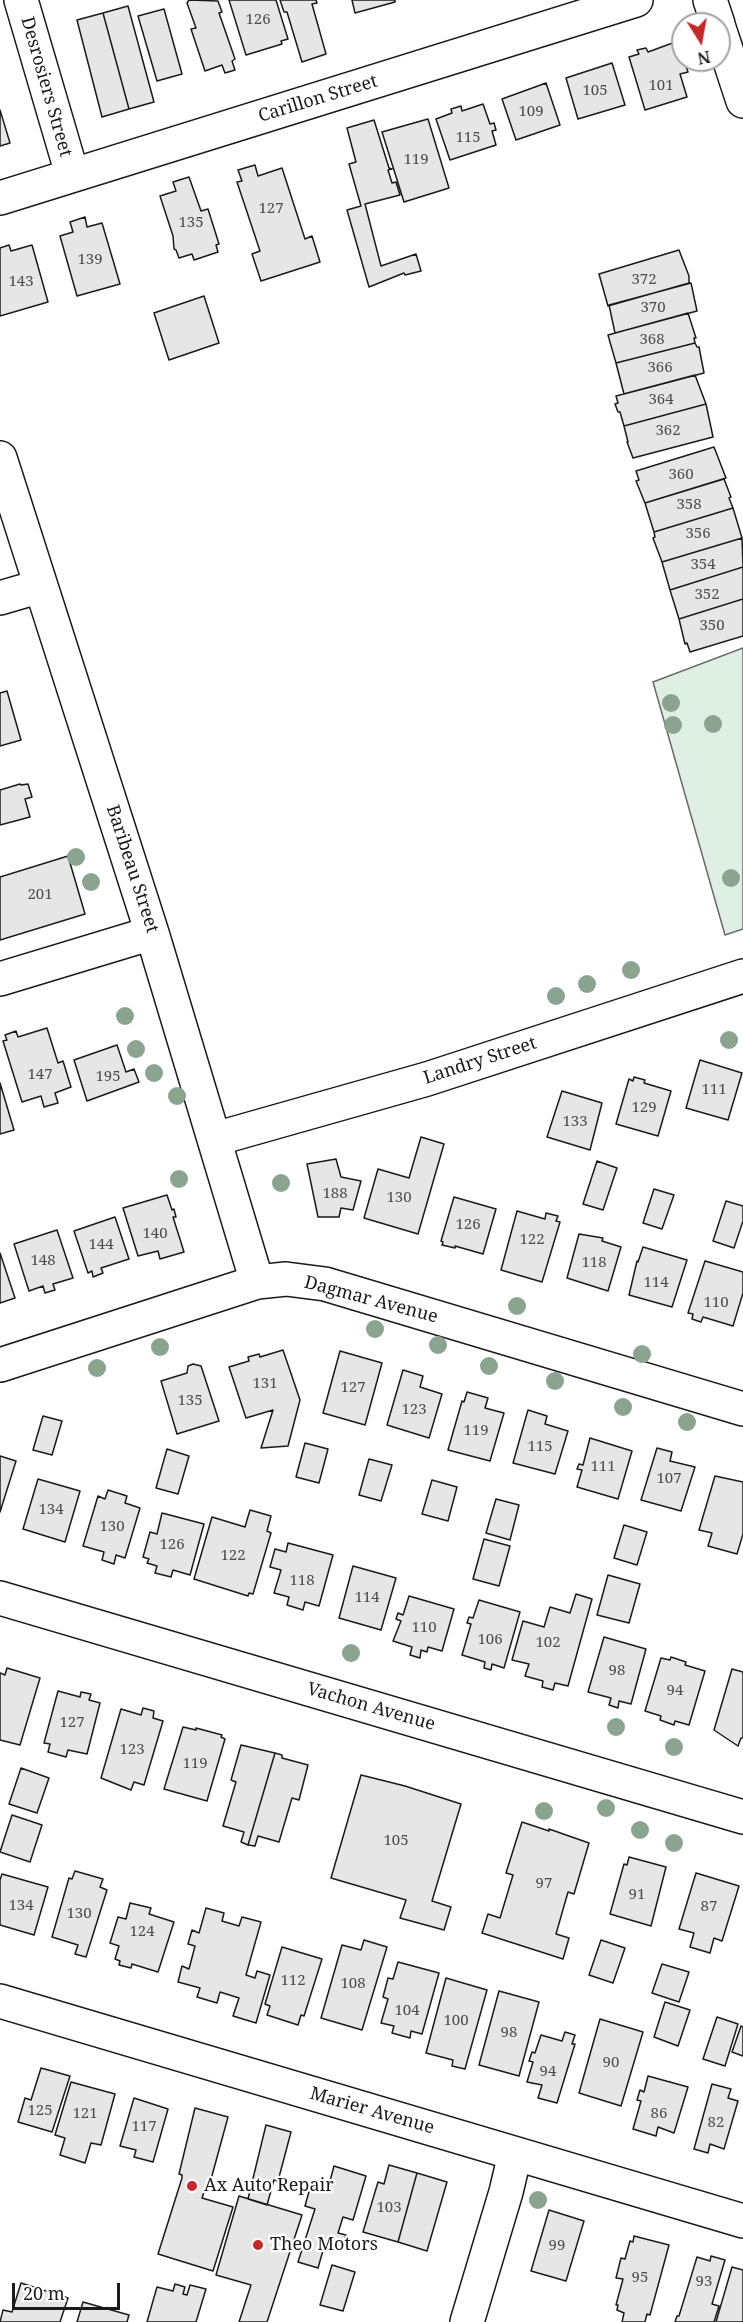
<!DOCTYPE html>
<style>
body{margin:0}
#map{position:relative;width:743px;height:2322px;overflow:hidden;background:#fff;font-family:"Noto Serif",serif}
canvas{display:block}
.north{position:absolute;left:671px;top:12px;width:60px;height:60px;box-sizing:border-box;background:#fff;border:2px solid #a3a3a3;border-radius:50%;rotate:169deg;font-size:16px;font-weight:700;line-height:24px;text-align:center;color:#1a1a1a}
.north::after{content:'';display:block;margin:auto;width:21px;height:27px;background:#c62828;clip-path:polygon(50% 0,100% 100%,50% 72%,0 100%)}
.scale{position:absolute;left:12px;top:2283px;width:108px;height:27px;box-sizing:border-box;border:3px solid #1a1a1a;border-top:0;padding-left:8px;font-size:18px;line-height:21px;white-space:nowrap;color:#1a1a1a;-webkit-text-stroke:4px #fff;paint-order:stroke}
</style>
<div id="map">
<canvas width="743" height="2322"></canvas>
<div class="north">N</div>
<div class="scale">20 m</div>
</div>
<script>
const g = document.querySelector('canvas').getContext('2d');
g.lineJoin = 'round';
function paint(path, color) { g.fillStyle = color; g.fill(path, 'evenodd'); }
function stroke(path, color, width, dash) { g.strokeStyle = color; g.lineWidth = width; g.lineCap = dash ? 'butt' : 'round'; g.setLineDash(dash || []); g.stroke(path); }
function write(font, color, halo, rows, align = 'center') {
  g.font = font + ' "Noto Serif",serif'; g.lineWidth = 4.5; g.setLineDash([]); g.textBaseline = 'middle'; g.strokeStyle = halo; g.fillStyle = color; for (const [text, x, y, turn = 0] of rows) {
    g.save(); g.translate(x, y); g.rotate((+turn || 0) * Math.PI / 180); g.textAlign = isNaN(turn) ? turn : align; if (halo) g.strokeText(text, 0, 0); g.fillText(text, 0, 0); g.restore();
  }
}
const green = new Path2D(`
 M743,648V929L725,935L653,682Z`);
paint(green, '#e0efe3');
stroke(green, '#6a6a6a', 1.5);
const building = new Path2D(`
 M189,0L218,1L222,12L219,13L235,59L232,61L235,70L225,73L222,65L205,71L191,29L196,28L187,3Z
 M229,0H276L288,39L281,41L282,44L246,55Z
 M280,0H316L317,3L312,4L326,54L302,62L287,12H284Z
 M352,0H395V2L355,13Z
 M128,6L154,102L129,109L103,13Z
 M164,9L182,74L157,81L138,16Z
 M103,13L129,109L102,117L77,20Z
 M678,41L688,72L680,74L687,97L645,110L629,57L639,54L637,50L646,48L648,52Z
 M612,63L625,105L578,119L566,78Z
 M546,83L560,125L516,140L502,99Z
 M483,104L490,124L494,123L496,130L492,131L496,145L450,160L436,119L452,113L451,109L461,106L462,111Z
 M0,110L10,143L0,146Z
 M428,119L449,188L404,202L382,132Z
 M374,120L389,168L392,169L388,170L392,183L396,182L400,195L365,204L381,266L416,254L421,271L405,275L404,273L369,287L347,210L361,206L349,164L356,162L347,128Z
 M255,165L258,176L282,168L305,239L312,236L320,262L261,281L252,254L260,251L237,182L242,181L238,170Z
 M189,177L201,211L208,209L219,244L216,245L218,252L194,260L192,254L179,258L176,250L174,249L173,236L160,196L176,191L173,182Z
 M85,217L87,227L102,223L120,284L77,296L60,236L73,232L70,222Z
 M9,245L11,251L32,245L48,302L0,316V248Z
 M679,250L689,276V283L608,306L599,274Z
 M691,283L697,311L615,333L609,305Z
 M204,296L219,343L169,360L154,313Z
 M688,313L696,338H694L695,343L616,363L608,335Z
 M695,343L697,347H699L704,373L624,394L616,363Z
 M695,375L706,404L624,426L620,412H618L615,404L618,403L616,396Z
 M706,404L713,437L633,458L627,442H628L624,426Z
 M714,447L726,478L645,503L636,481L639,480L636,471Z
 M724,479L731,497L729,498L733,508L654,532L645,503Z
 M733,508L742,538L662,562L653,538L655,537L654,532Z
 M742,538L743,567L670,590L662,562Z
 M743,567V599L679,619L670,590Z
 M743,599V636L690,652L687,643L685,644L679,619Z
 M7,691L21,740L0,746V693Z
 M20,784L21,785L28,784L32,797L25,799L30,817L0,825V790Z
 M68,856L85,914L0,940V877Z
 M47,1028L58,1063L63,1061L71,1087L55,1093L58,1103L44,1107L41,1096L22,1102L3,1041L7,1040L5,1035L16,1031L18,1037Z
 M117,1045L126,1072L134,1069L139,1082L87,1101L74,1060Z
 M700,1060L742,1073L728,1120L686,1108Z
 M634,1077L645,1080L644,1083L671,1091L658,1136L616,1124L629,1079L633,1081Z
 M0,1083L14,1130L0,1134Z
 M562,1091L602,1103L590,1150L547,1137Z
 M421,1137L444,1144L418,1234L364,1218L378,1169L409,1178Z
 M336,1159L341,1177L361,1181L353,1210L341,1208L339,1217H318L307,1164Z
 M597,1161L617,1168L603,1210L583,1204Z
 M654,1189L674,1195L662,1229L643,1223Z
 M167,1195L172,1210L174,1209L176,1217H173L184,1252L160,1259L158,1251L138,1256L123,1208Z
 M454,1197L496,1209L483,1254L455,1246V1248L442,1245L443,1242L441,1241Z
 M726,1201L743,1206V1221L734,1248L713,1241Z
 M517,1211L545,1219L546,1213L558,1216L556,1221L560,1222L542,1282L501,1270Z
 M115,1217L129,1259L101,1268L103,1273L93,1277L92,1271L88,1273L74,1231Z
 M57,1230L73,1278L53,1284L55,1290L45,1293L43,1286L29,1291L14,1244Z
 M579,1234L603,1238L602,1241L621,1247L608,1291L567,1278Z
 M643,1247L687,1260L672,1307L629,1295L637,1261L638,1262Z
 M0,1253L15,1298L0,1303Z
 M705,1261L743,1272V1293L733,1326L703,1317L701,1322L692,1319L693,1314L688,1313Z
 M283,1350L300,1400L288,1446L261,1448L273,1410L246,1418L229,1367L249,1361L248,1357L259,1354L260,1357Z
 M340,1351L382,1363L365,1425L323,1413Z
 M193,1364L201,1366L219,1421L177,1434L161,1381L187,1373L188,1366Z
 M403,1370L423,1376L420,1387L442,1394L429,1438L387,1425Z
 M467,1392L488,1398L485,1408L504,1413L490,1461L448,1450L462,1401L464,1402Z
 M528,1410L547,1416L545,1424L568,1431L555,1474L513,1463Z
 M43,1416L62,1421L52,1455L33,1450Z
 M590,1438L632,1451L618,1499L577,1487L582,1470L577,1469L579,1464L583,1465Z
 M305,1443L328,1449L319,1483L296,1477Z
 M657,1448L672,1452L670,1461L695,1467L681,1511L641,1500Z
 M167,1449L189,1456L178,1494L156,1488Z
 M0,1456L16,1461L0,1512Z
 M369,1459L392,1465L381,1501L359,1495Z
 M715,1476L743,1482V1534L737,1554L708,1546L712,1533L699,1530Z
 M38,1479L80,1491L65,1542L23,1529Z
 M432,1480L457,1487L448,1521L422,1514Z
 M108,1490L127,1496L125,1503L140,1508L125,1558L116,1555L114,1564L102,1560L104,1552L83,1546L98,1496L105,1499Z
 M496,1499L519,1505L510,1540L486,1533Z
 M250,1510L271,1516L267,1531L271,1533L253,1594L249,1593L248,1596L194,1579L212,1517L245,1527Z
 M162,1513L204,1524L190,1575L173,1570L171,1577L155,1573L157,1566L147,1563L149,1559L143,1557L150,1532L157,1534Z
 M624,1525L647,1532L637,1565L614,1558Z
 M484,1539L510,1546L499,1586L473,1579Z
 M288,1543L333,1555L319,1606L305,1602L303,1610L287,1605L289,1597L274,1593L281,1570L270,1567L275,1549L286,1552Z
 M353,1566L396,1578L381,1630L339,1618Z
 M608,1575L640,1584L629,1623L597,1615Z
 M576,1594L592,1599L568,1686L555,1683L553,1690L542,1687L543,1681L525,1676L529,1664L512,1660L523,1621L544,1627L550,1607L570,1613Z
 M409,1596L454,1609L442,1651L428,1647L427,1652L421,1650L420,1658L410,1655L412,1647L393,1641L401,1621L396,1619L398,1613L403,1615Z
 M479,1600L520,1612L504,1668L492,1664L491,1670L484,1668L485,1662L462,1655L471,1624L467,1623L469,1617L473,1618Z
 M604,1637L646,1649L631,1704L619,1701L618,1708L609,1705L611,1698L588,1692Z
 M671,1657L686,1662L685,1665L705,1671L689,1725L675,1721L674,1725L660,1720L661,1716L645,1711L661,1658L670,1660Z
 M7,1668L40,1678L20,1745L0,1740V1673L5,1675Z
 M732,1669L743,1672V1738H741L738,1746L714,1730Z
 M58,1691L80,1697L81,1692L91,1694L89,1700L100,1703L87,1754L68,1750L66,1757L48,1752L50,1744L44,1743Z
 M143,1708L154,1711L153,1718L163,1721L144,1785L134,1782L131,1790L101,1778L121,1709L141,1715Z
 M183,1727L196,1730V1728L222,1735L221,1737L225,1739L207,1801L164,1789Z
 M241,1745L275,1753L248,1845L241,1842L244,1832L223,1826L236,1782L231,1780Z
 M275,1753L282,1755V1758L308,1765L299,1800L292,1798L279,1842L258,1836L255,1846L248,1845Z
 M21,1768L49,1778L37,1813L9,1804Z
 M361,1775L405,1786L461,1804L432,1901L451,1907L444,1930L400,1918L406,1900L331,1878Z
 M12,1815L42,1825L30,1862L0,1852Z
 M522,1822L549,1831V1829L589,1843L574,1894L568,1892L556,1934L569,1938L563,1959L482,1933L488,1914L500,1918L513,1875L506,1873Z
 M629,1857L666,1867L651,1926L610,1914L624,1864L627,1865Z
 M75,1871L103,1879L100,1887L107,1890L86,1957L75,1954L78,1945L52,1937L69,1878L72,1879Z
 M696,1873L739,1886L722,1941L714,1938L710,1953L690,1947L694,1933L679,1929Z
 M2,1874L48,1887L34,1935L0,1925V1880Z
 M130,1903L151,1908L149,1914L174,1922L158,1972L132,1964L131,1968L119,1965L120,1961L115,1959L119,1946L110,1943L118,1917L126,1919Z
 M206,1908L224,1913L222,1921L239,1926L242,1917L261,1922L246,1975L255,1978L257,1971L270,1975L256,2023L233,2016L239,1998L220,1992L217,2003L197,1997L200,1988L178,1982L182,1966L189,1969L195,1946L188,1944L192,1930L199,1933Z
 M364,1940L387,1947L362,2030L321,2018L342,1945L361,1950Z
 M601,1940L625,1948L613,1983L589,1975Z
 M282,1947L322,1959L304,2016L301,2015L298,2025L267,2015L270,2006L265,2004Z
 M398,1962L439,1973L422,2034L411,2031L410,2038L392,2033L394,2026L381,2023L388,1999L383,1997L388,1978L393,1979Z
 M662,1964L689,1972L679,2002L652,1993Z
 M446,1978L487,1990L465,2069L452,2066L453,2060L426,2053Z
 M499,1991L539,2002L519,2076L479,2065Z
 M665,2002L690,2010L678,2046L654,2037Z
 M717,2017L738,2024L725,2066L703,2059Z
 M600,2019L643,2032L621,2106L579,2093Z
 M741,2026L743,2027V2056L732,2052Z
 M565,2032L575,2035L572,2044H575L557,2103L538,2098L542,2085L527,2082L533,2062L529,2061L532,2052L535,2053L541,2035L562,2041Z
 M41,2068L70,2076L52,2132L18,2122L25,2098L31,2100Z
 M648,2076L688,2087L674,2133L658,2127L656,2136L633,2129L641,2101L637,2100L640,2090L644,2092Z
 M71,2082L115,2094L101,2145L91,2143L85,2163L60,2155L65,2138L55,2135Z
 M712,2084L731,2089L728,2098L738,2101L724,2149L710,2144L708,2153L694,2149Z
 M134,2098L168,2109L153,2162L134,2157L136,2150L120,2146Z
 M195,2108L228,2117L210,2183H207L202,2198L233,2207L213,2271L158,2254L182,2178V2175L179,2174Z
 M266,2125L291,2132L278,2181L274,2180L267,2205L248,2199Z
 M389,2165L417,2173L398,2242L363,2232L378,2182L384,2184Z
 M334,2166L366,2176L353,2220L343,2217L338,2233L346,2235L342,2248L334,2245L333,2249L324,2247L318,2268L298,2262L315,2209L305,2206L310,2188L327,2192Z
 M417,2173L447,2182L427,2251L398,2242Z
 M239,2196L302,2215L267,2322H239L251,2285L216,2275Z
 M549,2210L584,2221L566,2281L531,2271Z
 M634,2236L669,2245L650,2315L647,2314L645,2322H622L624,2313L617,2310L618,2305H616L623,2279L616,2278L621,2258L625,2259L630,2241L633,2242Z
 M711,2256L725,2260L712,2304L719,2306L714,2322H675L677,2316H679L697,2257L710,2261Z
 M332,2265L355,2272L343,2311L320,2305Z
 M732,2267L743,2270V2322H716Z
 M21,2283L68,2298L60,2322H0L3,2310L12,2312Z
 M175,2284L185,2287L183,2294L187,2295L190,2285L206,2289L196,2322H147L157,2287L173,2291Z
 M83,2302L129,2315L127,2322H77Z`);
paint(building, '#e6e6e6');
stroke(building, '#1a1a1a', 1.5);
const minor = new Path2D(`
 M21,0L72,174
 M710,0L718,24
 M719,28L743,101
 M0,198L636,0
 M0,458L152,933L257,1282
 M0,598L41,586
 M0,979L152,933
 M215,1139L427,1079L743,976
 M0,1365L257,1282L286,1279L325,1284L743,1409
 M0,1598L743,1817
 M0,2001L743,2221
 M467,2322L506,2192L515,2154`);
stroke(minor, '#1a1a1a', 36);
stroke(minor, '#fff', 33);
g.fillStyle = '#8aa48f';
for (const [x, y] of [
 [671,703],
 [713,724],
 [673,725],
 [76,857],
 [731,878],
 [91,882],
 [631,970],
 [587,984],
 [556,996],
 [125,1016],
 [729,1040],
 [136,1049],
 [154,1073],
 [177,1096],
 [179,1179],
 [281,1183],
 [517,1306],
 [375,1329],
 [438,1345],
 [160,1347],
 [642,1354],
 [489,1366],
 [97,1368],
 [555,1381],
 [623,1407],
 [687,1422],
 [351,1653],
 [616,1727],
 [674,1747],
 [606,1808],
 [544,1811],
 [640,1830],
 [674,1843],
 [538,2200]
]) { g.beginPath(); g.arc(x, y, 9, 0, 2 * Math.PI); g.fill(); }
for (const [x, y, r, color] of [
 [192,2186,6,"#c62828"],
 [258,2245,6,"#c62828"]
]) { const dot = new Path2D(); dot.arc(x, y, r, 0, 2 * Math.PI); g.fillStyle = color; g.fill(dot); stroke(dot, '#fff', 2); }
write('15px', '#4d4d4d', null, [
 ["126",258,20],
 ["101",661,86],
 ["105",595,91],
 ["109",531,112],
 ["115",468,138],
 ["119",416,160],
 ["127",271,209],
 ["135",191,223],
 ["139",90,260],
 ["372",644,280],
 ["143",21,282],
 ["370",653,308],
 ["368",652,340],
 ["366",660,368],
 ["364",661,400],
 ["362",668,431],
 ["360",681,475],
 ["358",689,505],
 ["356",698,534],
 ["354",703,565],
 ["352",707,595],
 ["350",712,626],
 ["201",40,895],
 ["147",40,1075],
 ["195",108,1077],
 ["111",714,1090],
 ["129",644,1108],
 ["133",575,1122],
 ["188",335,1194],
 ["130",399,1198],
 ["126",468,1225],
 ["140",155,1234],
 ["122",532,1240],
 ["144",101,1245],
 ["148",43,1261],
 ["118",594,1263],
 ["114",656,1283],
 ["110",716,1303],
 ["131",265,1384],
 ["127",353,1388],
 ["135",190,1401],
 ["123",414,1410],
 ["119",476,1431],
 ["115",540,1447],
 ["111",603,1467],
 ["107",669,1479],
 ["134",51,1510],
 ["130",112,1527],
 ["126",172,1545],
 ["122",233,1556],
 ["118",302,1581],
 ["114",367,1598],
 ["110",424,1628],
 ["106",490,1640],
 ["102",548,1643],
 ["98",617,1671],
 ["94",675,1691],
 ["127",72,1723],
 ["123",132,1750],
 ["119",195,1764],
 ["105",396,1841],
 ["97",544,1884],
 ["91",637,1895],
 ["134",21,1906],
 ["87",709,1907],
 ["130",79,1914],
 ["124",142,1932],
 ["112",293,1981],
 ["108",353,1984],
 ["104",407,2011],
 ["100",456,2021],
 ["98",509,2033],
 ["90",611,2063],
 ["94",548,2072],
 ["125",40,2111],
 ["121",85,2114],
 ["86",659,2114],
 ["82",716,2123],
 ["117",144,2127],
 ["103",389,2208],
 ["99",557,2246],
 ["95",640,2278],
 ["93",704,2282]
]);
write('18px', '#1a1a1a', '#fff', [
 ["Desrosiers Street",46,87,74],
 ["Carillon Street",318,99,-17],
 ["Baribeau Street",132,869,72],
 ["Landry Street",480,1061,-18],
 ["Dagmar Avenue",371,1300,15],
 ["Vachon Avenue",371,1707,16],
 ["Marier Avenue",372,2111,16]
]);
write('18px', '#1a1a1a', '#fff', [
 ["Ax Auto Repair",204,2186],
 ["Theo Motors",270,2245]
], 'left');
</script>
